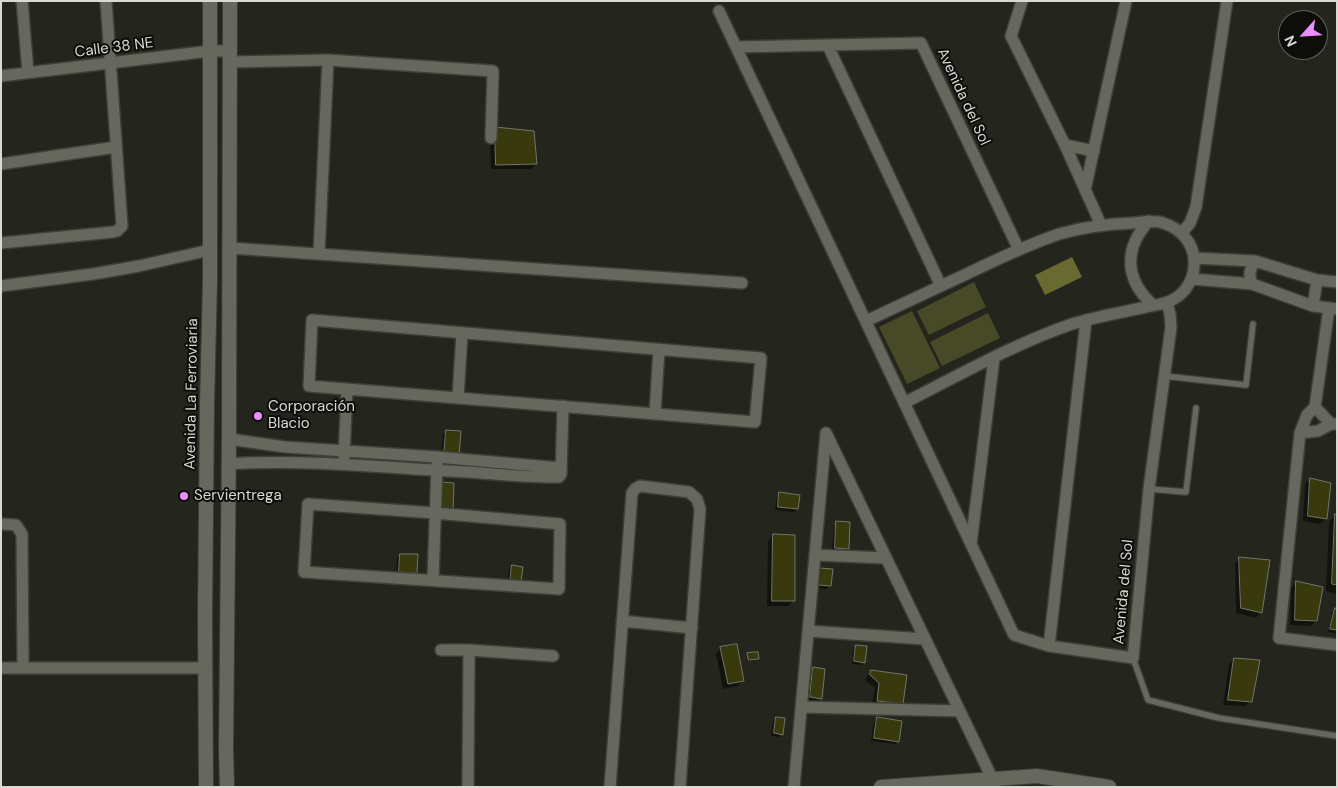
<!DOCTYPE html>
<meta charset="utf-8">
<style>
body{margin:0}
#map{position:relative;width:1338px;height:788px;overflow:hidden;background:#24251c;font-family:"DM Sans",sans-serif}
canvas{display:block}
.frame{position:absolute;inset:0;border:2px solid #d9dad4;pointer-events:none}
.north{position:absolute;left:1278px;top:10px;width:50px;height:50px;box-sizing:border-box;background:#0d0d0a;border:1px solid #5f5f5b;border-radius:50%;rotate:244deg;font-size:14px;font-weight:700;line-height:20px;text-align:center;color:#d9dad4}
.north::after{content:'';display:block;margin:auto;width:18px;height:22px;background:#ea8dfd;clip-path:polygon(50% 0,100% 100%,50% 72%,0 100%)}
</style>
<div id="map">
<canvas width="1338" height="788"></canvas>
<div class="frame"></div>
<div class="north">N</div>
</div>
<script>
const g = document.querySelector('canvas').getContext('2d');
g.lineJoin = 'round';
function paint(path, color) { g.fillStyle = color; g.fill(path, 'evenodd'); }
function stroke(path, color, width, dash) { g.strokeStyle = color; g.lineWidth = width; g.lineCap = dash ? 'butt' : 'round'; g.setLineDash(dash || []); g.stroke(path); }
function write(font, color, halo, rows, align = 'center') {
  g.font = font + ' "DM Sans",sans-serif'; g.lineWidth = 4; g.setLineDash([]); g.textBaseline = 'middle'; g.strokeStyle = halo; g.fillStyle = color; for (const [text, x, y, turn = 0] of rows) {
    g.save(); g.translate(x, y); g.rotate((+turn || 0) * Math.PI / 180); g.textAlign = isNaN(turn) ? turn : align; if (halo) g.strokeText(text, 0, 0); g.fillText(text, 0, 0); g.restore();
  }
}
paint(new Path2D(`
 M974,282L986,307L929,335L917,311Z
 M912,311L940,368L907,384L879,327Z
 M988,313L1000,338L942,366L930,342Z`), '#484927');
paint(new Path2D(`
 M1072,257L1082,277L1045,295L1035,275Z`), '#686a31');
paint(new Path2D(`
 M490,134L536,164L531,169H491Z
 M447,431L460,432L441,459L443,434Z
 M1311,479L1326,519L1320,524L1303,521L1305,484Z
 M780,494L797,509L794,512L775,510L777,497Z
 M1336,515H1337V594L1326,591L1329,522Z
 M837,522L848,548L845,552L832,551L834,526Z
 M773,536L793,601L788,606H767L768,541Z
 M400,555L416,572L413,576L396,575L397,558Z
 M1240,558L1261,612L1256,618L1236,613L1235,563Z
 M512,566L522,568L507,584L509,570Z
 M821,569L830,585L827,589L816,588L817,572Z
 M1296,583L1316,621L1311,626L1290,625L1291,588Z
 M1335,610H1337V634L1328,632L1332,613Z
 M857,646L864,662L861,665L852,664L853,650Z
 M721,648L743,680L738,686L723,689L716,654Z
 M748,654L758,659L756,660L747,661L746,656Z
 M1234,659L1250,701L1245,706L1223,705L1229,664Z
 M814,669L821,698L817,702L807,700L810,672Z
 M872,671L902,704L896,709L872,706L875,688L866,681V677Z
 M776,718L782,734L779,737L771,736L773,721Z
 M877,718L898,741L895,744L871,741L874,722Z`), '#0007');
const building = new Path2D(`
 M495,127L534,131L537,164L496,165Z
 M446,430L461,431L459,457L444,456Z
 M1310,478L1331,483L1327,519L1308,516Z
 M440,482L454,483L453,512L438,511Z
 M779,492L800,495L798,509L778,507Z
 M1335,514H1337V585L1332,584Z
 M836,521L850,522L849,549L835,548Z
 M773,534L795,535V601H772Z
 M400,554H418L417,573L399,572Z
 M1239,557L1270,560L1262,613L1241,608Z
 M512,565L523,567L521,582L510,581Z
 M820,568L833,569L831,586L818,585Z
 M1296,581L1323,587L1317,621L1295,620Z
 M1335,608L1337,609V630L1330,629Z
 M737,644L744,681L728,684L720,647Z
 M856,645L867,646L865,663L854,661Z
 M758,652L759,659L748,660L747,653Z
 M1234,658L1260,660L1252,702L1228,700Z
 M813,667L825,669L822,699L810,697Z
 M871,670L907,675L903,704L877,701L879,683L870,675Z
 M776,717L785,718L783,735L774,733Z
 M877,717L902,721L899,742L874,738Z`);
paint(building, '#38390c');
stroke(building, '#74756b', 1);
const service = new Path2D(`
 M1164,376L1246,385L1253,324
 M1149,489L1186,492L1196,408
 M1133,658L1148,700L1219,718L1337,736`);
const minor = new Path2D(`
 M22,1L28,72
 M1022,1L1011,36L1065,145L1101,225
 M719,11L1014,635L1049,646L1133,658L1149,489L1171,327L1170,314L1167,303
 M828,46L941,286
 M736,47L921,43L1019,250
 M230,62L328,60L493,71L491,138
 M1,76L210,51H230
 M1065,145L1094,151
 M1,164L116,147
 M1085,190L1126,1
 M1149,221C1123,249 1125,280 1153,305
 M1182,233L1190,223L1196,207L1227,1
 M1,243L113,232L117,231L122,226L106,1
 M230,248L742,283
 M319,254L328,60
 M1194,258L1255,261L1317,280L1337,282
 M1192,279L1252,284L1313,306L1337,309
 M1252,284C1248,275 1250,269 1255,261
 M1,286L93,274L139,266L210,250
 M1313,306L1317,280
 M1329,308L1315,407L1307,415L1300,433L1279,638L1337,645
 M312,320L761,358L755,422L309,386Z
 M866,321C902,304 939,287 975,270C1002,257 1030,244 1059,234C1083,227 1108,224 1133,223C1143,222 1154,220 1163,223C1180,228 1194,243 1194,261C1195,276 1188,291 1174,299C1164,305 1153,305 1142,308C1118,313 1095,317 1072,324C1014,344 959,375 904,403
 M458,398L462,333
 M1315,407L1331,424H1337
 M655,414L659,349
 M826,433L993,780V787
 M1300,433L1318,431L1331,424
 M229,439L285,447L437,457L561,468
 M344,457L347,389
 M228,464C308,459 388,468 468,472C497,474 530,478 559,477L561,474L563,406
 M308,504L435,513L560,524L559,589L304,572Z
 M1,524L16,525L22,534L23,668
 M971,544L994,358
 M815,555L886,558
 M433,580L437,465
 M622,621L692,628
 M808,631L925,639
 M1049,646L1086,320
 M441,650H469L553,656
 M1,668H205
 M801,707L960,711
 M468,787L469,650
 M610,787L632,493L635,489L640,486L689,492L697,499L700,509L680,787
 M794,787L826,433`);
const tertiary = new Path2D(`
 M881,787L1037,776L1109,787`);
const secondary = new Path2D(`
 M206,787L205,616L207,405L210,281V1
 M227,787L226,750L229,439L230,1`);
stroke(service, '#3e3f37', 8);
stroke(minor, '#3e3f37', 14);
stroke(tertiary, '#3e3f37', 16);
stroke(secondary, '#3e3f37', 16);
stroke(service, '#66675d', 5.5);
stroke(minor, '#66675d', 11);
stroke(tertiary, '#66675d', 14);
stroke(secondary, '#66675d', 14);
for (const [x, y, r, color] of [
 [258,416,5,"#ea8dfd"],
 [184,496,5,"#ea8dfd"]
]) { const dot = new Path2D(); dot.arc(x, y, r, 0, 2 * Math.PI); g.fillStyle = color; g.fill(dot); stroke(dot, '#0d0d0a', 2); }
write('15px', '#d9dad4', '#0d0d0a', [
 ["Calle 38 NE",114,48,-7],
 ["Avenida del Sol",963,97,65],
 ["Avenida La Ferroviaria",192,394,-89],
 ["Avenida del Sol",1124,592,-85]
]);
write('15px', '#d9dad4', '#0d0d0a', [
 ["Corporación",268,407],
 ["Blacio",268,424],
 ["Servientrega",194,496]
], 'left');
</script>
